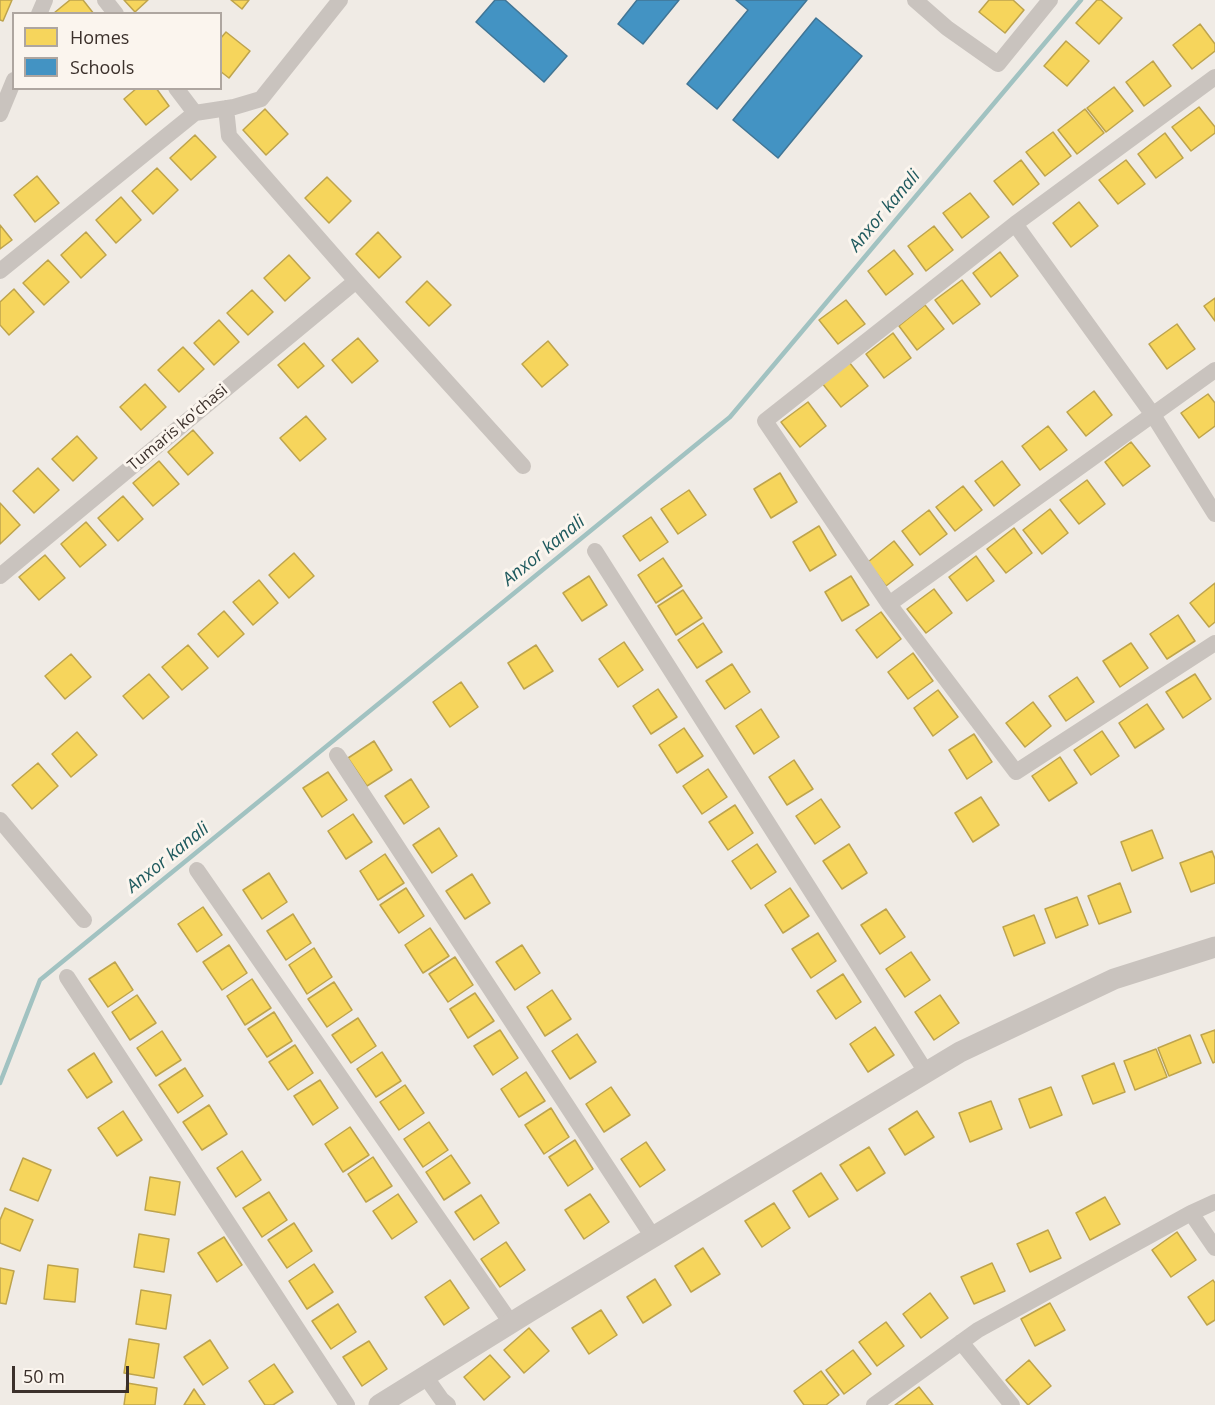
<!DOCTYPE html>
<style>
body{margin:0}
#map{position:relative;width:1215px;height:1405px;overflow:hidden;background:#f0ebe5;font-family:"Open Sans",sans-serif}
canvas{display:block}
.legend{position:absolute;left:12px;top:12px;width:210px;height:78px;box-sizing:border-box;background:#fbf5ee;border:2px solid #aea6a0;margin:0;padding:8px 10px;list-style:none;font-size:18px;color:#3b302b}
.legend li{display:flex;align-items:center;gap:12px;height:30px}
.legend b{width:30px;border:2px solid #aea6a0}
.scale{position:absolute;left:12px;top:1366px;width:117px;height:27px;box-sizing:border-box;border:3px solid #3b302b;border-top:0;padding-left:8px;font-size:18px;line-height:21px;white-space:nowrap;color:#3b302b;-webkit-text-stroke:4px #fbf5ee;paint-order:stroke}
</style>
<div id="map">
<canvas width="1215" height="1405"></canvas>
<ul class="legend">
<li><b style="height:16px;background:#f6d55c"></b>Homes</li>
<li><b style="height:16px;background:#4393c3"></b>Schools</li>
</ul>
<div class="scale">50 m</div>
</div>
<script>
const g = document.querySelector('canvas').getContext('2d');
g.lineJoin = 'round';
function paint(path, color) { g.fillStyle = color; g.fill(path, 'evenodd'); }
function stroke(path, color, width, dash) { g.strokeStyle = color; g.lineWidth = width; g.lineCap = dash ? 'butt' : 'round'; g.setLineDash(dash || []); g.stroke(path); }
function write(font, color, halo, rows, align = 'center') {
  g.font = font + ' "Open Sans",sans-serif'; g.lineWidth = 6; g.setLineDash([]); g.textBaseline = 'middle'; g.strokeStyle = halo; g.fillStyle = color; for (const [text, x, y, turn = 0] of rows) {
    g.save(); g.translate(x, y); g.rotate((+turn || 0) * Math.PI / 180); g.textAlign = isNaN(turn) ? turn : align; if (halo) g.strokeText(text, 0, 0); g.fillText(text, 0, 0); g.restore();
  }
}
const homes = new Path2D(`
 M0,0H12L3,21L0,20Z
 M70,0H83L94,14H55L54,13Z
 M124,0H148L135,12Z
 M231,0H249L242,9Z
 M989,0H1013L1024,10L1005,33L979,12Z
 M1097,0H1101L1122,18L1099,44L1076,23Z
 M1200,24L1215,44V51L1192,69L1173,45Z
 M226,32L250,51L229,78L220,71V39Z
 M1066,41L1089,61L1067,86L1044,66Z
 M1153,61L1171,86L1144,106L1126,82Z
 M1114,87L1133,111L1106,132L1087,108Z
 M137,88H156L169,106L146,125L124,99Z
 M1199,107L1215,127V133L1191,151L1172,127Z
 M265,109L288,134L266,155L243,130Z
 M1085,109L1104,133L1077,154L1058,130Z
 M1053,132L1071,156L1045,176L1026,152Z
 M1165,133L1183,158L1156,178L1138,154Z
 M195,135L216,157L191,180L170,158Z
 M1021,160L1039,184L1013,205L994,181Z
 M1126,160L1145,184L1118,204L1099,180Z
 M157,168L178,190L153,214L132,191Z
 M37,176L59,203L35,222L14,195Z
 M327,177L351,201L329,223L305,198Z
 M970,193L989,217L962,238L943,213Z
 M121,197L141,220L116,243L96,220Z
 M1079,202L1098,226L1071,247L1053,223Z
 M0,225L12,240L0,249Z
 M934,226L953,250L926,271L908,246Z
 M86,232L106,255L81,278L61,255Z
 M378,232L401,257L379,278L356,254Z
 M894,250L913,274L886,295L868,271Z
 M1000,252L1018,276L991,297L973,273Z
 M289,255L310,278L285,301L264,278Z
 M48,260L69,282L44,305L23,283Z
 M962,280L980,304L953,324L935,300Z
 M427,281L451,305L429,326L406,302Z
 M14,289L34,312L9,335L0,325V302Z
 M252,290L273,312L248,335L227,313Z
 M1215,298V321L1204,306Z
 M846,300L865,324L838,344L819,320Z
 M925,305L944,329L917,350L899,326Z
 M219,320L239,342L214,365L194,343Z
 M1177,324L1195,349L1167,369L1149,344Z
 M893,333L911,358L884,378L866,354Z
 M358,338L378,361L352,383L332,360Z
 M548,341L568,365L542,387L522,364Z
 M304,343L324,366L298,388L278,365Z
 M183,347L204,369L179,392L158,370Z
 M849,362L868,386L841,407L822,383Z
 M145,384L166,407L141,430L120,407Z
 M1094,391L1112,415L1086,436L1067,412Z
 M1208,394L1215,403V426L1199,438L1181,413Z
 M808,402L826,426L800,447L781,422Z
 M306,416L326,439L300,461L280,438Z
 M1048,426L1067,450L1040,470L1022,446Z
 M193,430L213,453L188,475L168,452Z
 M77,436L97,458L73,481L52,459Z
 M1131,442L1150,466L1123,486L1105,462Z
 M159,461L179,484L153,506L133,483Z
 M1002,461L1020,485L994,506L975,481Z
 M38,468L59,490L34,513L13,491Z
 M780,473L797,502L771,518L754,489Z
 M1087,480L1105,504L1079,524L1060,500Z
 M963,486L982,510L955,531L936,507Z
 M689,490L706,515L678,534L661,509Z
 M123,496L143,519L118,541L98,518Z
 M0,503L20,525L0,544Z
 M1050,509L1068,533L1042,554L1023,530Z
 M929,510L947,534L920,555L902,531Z
 M651,517L668,542L640,561L623,536Z
 M86,522L106,545L80,567L61,544Z
 M819,526L836,555L810,571L793,542Z
 M1014,528L1032,553L1006,573L987,549Z
 M894,541L913,565L886,586L868,562Z
 M294,553L314,576L289,598L269,575Z
 M45,555L65,578L39,600L19,577Z
 M976,556L994,581L967,601L949,577Z
 M663,558L682,586L656,603L638,575Z
 M589,576L607,605L582,621L563,593Z
 M851,576L869,605L842,621L825,592Z
 M259,580L278,603L253,625L233,602Z
 M1215,583V622L1209,627L1190,603Z
 M934,589L952,613L926,633L907,609Z
 M683,590L702,618L676,635L658,606Z
 M224,611L244,634L218,657L198,634Z
 M881,612L901,639L877,658L856,630Z
 M1178,615L1195,641L1167,659L1150,634Z
 M703,623L722,652L697,668L678,640Z
 M624,642L643,670L618,687L599,659Z
 M1131,643L1148,668L1120,687L1103,661Z
 M188,645L208,668L182,690L162,667Z
 M536,645L553,671L524,689L508,663Z
 M913,653L933,681L908,699L888,672Z
 M71,654L91,677L65,699L45,676Z
 M732,664L750,692L725,709L706,681Z
 M149,674L169,697L143,719L123,696Z
 M1195,674L1211,699L1183,718L1166,692Z
 M1077,677L1094,702L1066,721L1049,696Z
 M461,682L478,707L450,727L433,702Z
 M658,689L677,717L651,734L633,706Z
 M938,690L958,717L933,736L914,708Z
 M1033,702L1051,726L1025,747L1006,723Z
 M1147,704L1164,729L1135,748L1119,723Z
 M761,709L779,737L754,754L736,726Z
 M684,728L703,756L677,773L659,745Z
 M1102,731L1119,756L1091,775L1074,750Z
 M77,732L97,755L71,777L52,754Z
 M974,734L992,762L967,779L949,750Z
 M374,741L392,770L367,786L348,758Z
 M1060,757L1077,783L1049,801L1032,776Z
 M794,760L813,789L787,805L769,777Z
 M38,763L58,786L32,809L12,785Z
 M708,769L727,797L702,814L683,786Z
 M328,772L347,800L322,817L303,788Z
 M411,779L429,807L404,824L385,796Z
 M981,797L999,825L973,842L955,813Z
 M821,799L840,827L815,844L796,816Z
 M735,805L753,833L728,850L709,822Z
 M353,814L372,842L346,859L328,831Z
 M439,828L457,856L432,873L413,845Z
 M1152,830L1163,858L1132,871L1121,842Z
 M757,844L776,872L751,889L732,861Z
 M849,844L867,873L842,889L823,861Z
 M1212,851L1215,859V883L1191,892L1180,863Z
 M385,854L404,883L378,900L360,871Z
 M269,873L287,902L262,919L243,890Z
 M472,874L490,903L465,919L446,891Z
 M1120,883L1131,912L1099,924L1088,896Z
 M406,888L424,916L399,933L380,905Z
 M790,888L809,916L783,933L765,905Z
 M1077,897L1088,925L1056,938L1045,909Z
 M203,907L222,935L197,952L178,924Z
 M886,909L905,937L880,954L861,925Z
 M293,914L311,943L286,960L267,931Z
 M1034,915L1045,943L1014,956L1003,927Z
 M430,928L449,956L423,973L405,945Z
 M818,933L836,961L811,978L792,949Z
 M229,945L247,973L222,990L203,962Z
 M522,945L540,973L515,990L496,962Z
 M314,948L332,977L307,994L289,965Z
 M911,952L930,980L905,997L886,969Z
 M455,957L473,985L448,1002L429,974Z
 M115,962L133,990L108,1007L89,979Z
 M843,974L861,1002L836,1019L817,991Z
 M252,979L271,1008L245,1025L227,996Z
 M334,982L352,1010L327,1027L308,999Z
 M552,990L571,1019L545,1036L527,1007Z
 M475,993L494,1021L468,1038L450,1009Z
 M137,995L156,1023L130,1040L112,1012Z
 M940,995L959,1023L934,1040L915,1012Z
 M274,1012L292,1041L267,1057L248,1029Z
 M358,1018L376,1046L351,1063L332,1035Z
 M875,1027L894,1055L868,1072L850,1044Z
 M500,1030L518,1058L493,1075L474,1046Z
 M1215,1030V1062L1213,1063L1201,1035Z
 M162,1031L181,1060L156,1076L137,1048Z
 M577,1034L596,1062L570,1079L552,1051Z
 M1190,1035L1201,1063L1169,1076L1158,1048Z
 M295,1045L313,1073L288,1090L269,1062Z
 M1156,1049L1167,1077L1135,1090L1124,1061Z
 M382,1052L401,1081L376,1097L357,1069Z
 M94,1053L112,1082L87,1098L68,1070Z
 M1114,1063L1125,1092L1093,1104L1082,1076Z
 M185,1068L203,1096L178,1113L159,1085Z
 M526,1072L545,1101L519,1117L501,1089Z
 M320,1080L338,1108L313,1125L294,1096Z
 M405,1085L424,1113L399,1130L380,1102Z
 M611,1087L630,1115L604,1132L586,1104Z
 M1051,1087L1062,1115L1030,1128L1019,1099Z
 M991,1101L1002,1129L970,1142L959,1113Z
 M209,1105L227,1134L202,1150L183,1122Z
 M551,1108L569,1137L544,1154L525,1125Z
 M123,1111L142,1140L117,1156L98,1128Z
 M917,1111L934,1137L905,1155L889,1129Z
 M429,1122L448,1150L423,1167L404,1139Z
 M350,1127L369,1155L343,1172L325,1144Z
 M575,1140L593,1169L568,1186L549,1157Z
 M646,1142L665,1170L640,1187L621,1159Z
 M869,1147L885,1173L857,1191L840,1165Z
 M242,1151L261,1180L236,1197L217,1168Z
 M451,1155L470,1183L444,1200L426,1172Z
 M373,1157L392,1186L366,1202L348,1174Z
 M23,1158L51,1170L38,1201L10,1190Z
 M821,1173L838,1199L809,1217L793,1191Z
 M150,1177L180,1182L175,1215L145,1210Z
 M269,1192L287,1220L262,1237L243,1208Z
 M398,1194L417,1222L392,1239L373,1211Z
 M590,1194L609,1222L584,1239L565,1210Z
 M481,1195L499,1223L474,1240L455,1212Z
 M1105,1197L1120,1224L1090,1240L1076,1213Z
 M774,1203L790,1228L762,1247L745,1221Z
 M5,1208L33,1220L20,1251L0,1243V1220Z
 M294,1223L312,1251L287,1268L268,1240Z
 M1048,1230L1061,1258L1030,1272L1017,1244Z
 M1177,1232L1196,1260L1171,1277L1152,1250Z
 M139,1234L169,1239L164,1272L134,1267Z
 M224,1237L242,1265L217,1282L198,1253Z
 M506,1242L525,1270L500,1287L481,1259Z
 M703,1248L720,1274L691,1292L675,1266Z
 M992,1263L1005,1291L974,1304L961,1277Z
 M314,1264L333,1292L307,1309L289,1281Z
 M48,1265L78,1269L75,1302L44,1299Z
 M0,1268L14,1271L6,1304L0,1303Z
 M655,1279L671,1305L643,1323L627,1297Z
 M450,1280L469,1308L444,1325L425,1297Z
 M1213,1280L1215,1283V1320L1207,1325L1188,1297Z
 M141,1290L171,1295L166,1329L136,1324Z
 M930,1293L948,1318L921,1338L903,1314Z
 M1050,1303L1065,1330L1035,1346L1021,1319Z
 M338,1304L356,1332L331,1349L312,1321Z
 M601,1310L617,1335L589,1354L572,1328Z
 M886,1322L904,1346L877,1366L859,1342Z
 M529,1328L549,1351L524,1373L504,1350Z
 M129,1339L159,1344L154,1378L124,1373Z
 M210,1340L228,1368L203,1385L184,1357Z
 M369,1341L387,1369L362,1386L343,1357Z
 M853,1350L871,1374L844,1394L826,1370Z
 M490,1355L510,1377L484,1400L464,1377Z
 M1029,1360L1051,1386L1028,1405L1006,1380Z
 M274,1364L293,1392L273,1405H265L249,1381Z
 M821,1371L839,1395L826,1405H804L794,1391Z
 M127,1383L157,1388L155,1405H124Z
 M919,1387L933,1405H895Z
 M194,1389L205,1405H184Z`);
paint(homes, '#f6d55c');
stroke(homes, '#bea44d', 1.5);
const schools = new Path2D(`
 M495,0H505L567,56L544,82L476,22Z
 M637,0H679L643,44L618,24Z
 M736,0H807L717,109L687,84L748,10Z
 M816,18L862,56L778,158L733,120Z`);
paint(schools, '#4393c3');
stroke(schools, '#417595', 1.5);
stroke(new Path2D(`
 M0,1083L40,980L730,417L1081,0`), '#a1c2c1', 4.5);
stroke(new Path2D(`
 M105,0L116,14
 M915,0L947,28L998,64L1050,0
 M39,14L45,0
 M1215,77L1015,224L765,421L889,604L1016,772L1215,643
 M176,88L195,113
 M226,108L229,136L356,281L523,466
 M0,114L14,80
 M1015,224L1153,415L1215,514
 M0,271L195,113L234,107L261,99L340,0
 M595,551L926,1072
 M0,576L356,281
 M889,604L1215,370
 M337,755L653,1237
 M0,820L84,920
 M197,870L511,1323
 M67,977L347,1405
 M1191,1213L1215,1248
 M961,1342L1012,1405
 M425,1376L442,1400L448,1405
 M874,1405L978,1330L1191,1213L1215,1202`), '#c9c3be', 16);
stroke(new Path2D(`
 M379,1405L532,1310L960,1052L1114,979L1215,947`), '#c9c3be', 21);
write('16px', '#3b302b', '#fbf5ee', [
 ["Tumaris ko'chasi",178,428,-40]
]);
write('italic 18px', '#1f5a5e', '#fbf5ee', [
 ["Anxor kanali",885,211,-50],
 ["Anxor kanali",544,551,-39],
 ["Anxor kanali",168,858,-39]
]);
</script>
